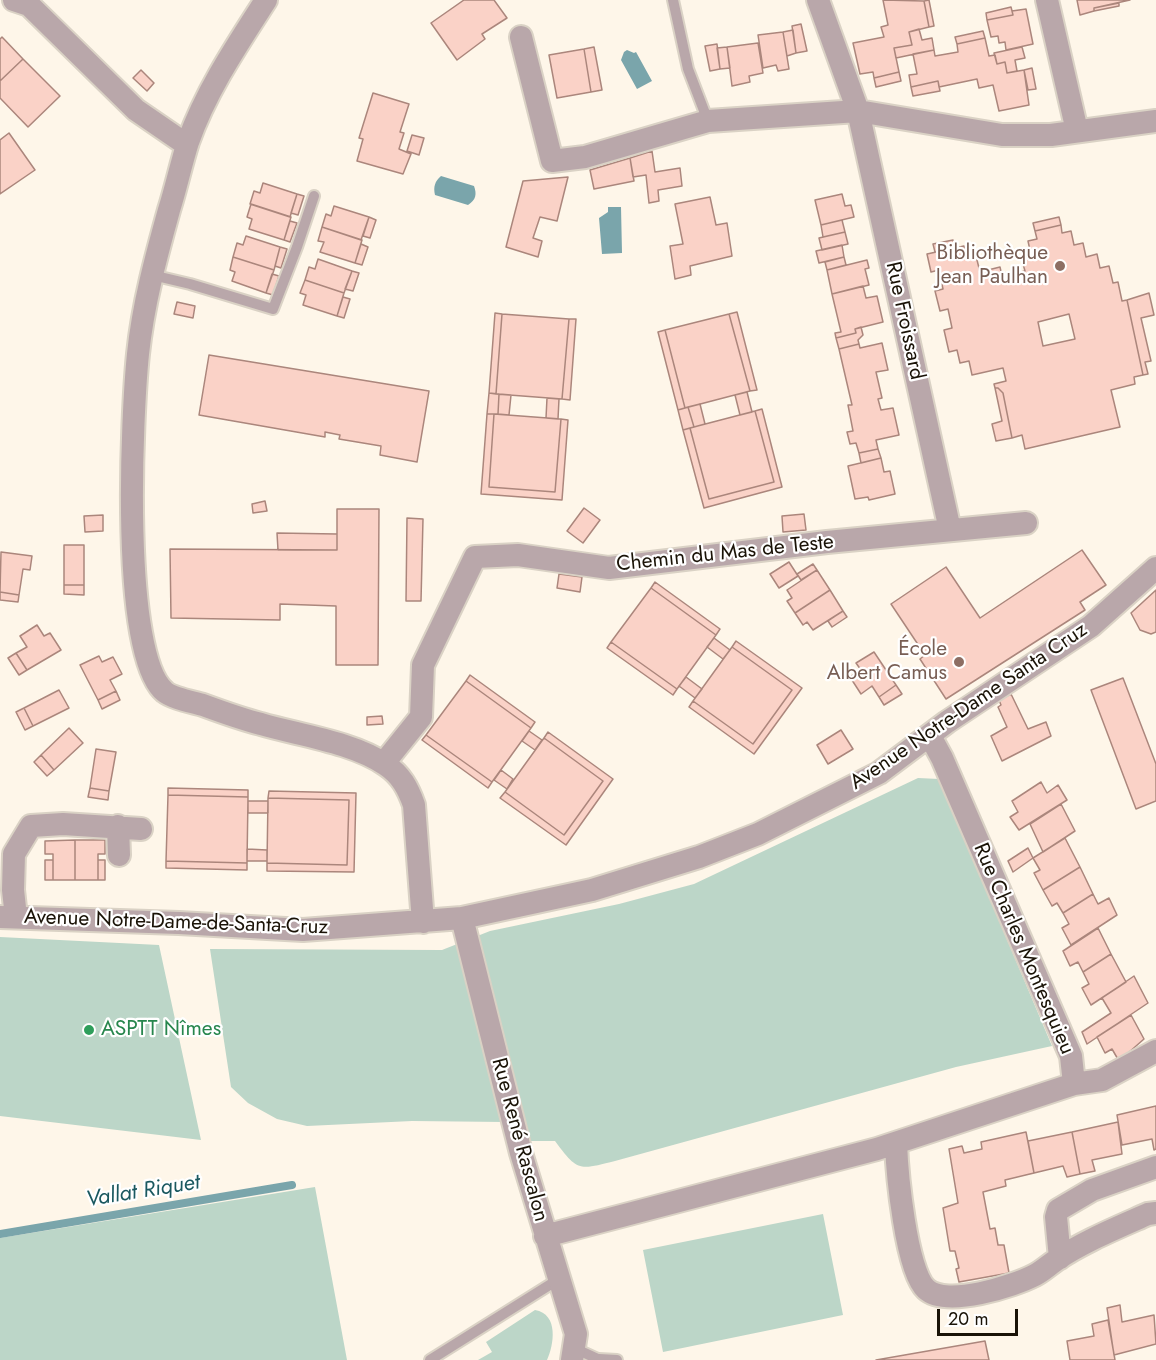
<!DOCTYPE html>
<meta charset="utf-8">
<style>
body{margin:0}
#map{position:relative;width:1156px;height:1360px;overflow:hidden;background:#fef6e9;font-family:Jost,sans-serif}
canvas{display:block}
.scale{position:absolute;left:937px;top:1309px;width:81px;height:27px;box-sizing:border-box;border:3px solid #1a1307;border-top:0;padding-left:8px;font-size:18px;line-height:21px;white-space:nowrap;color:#1a1307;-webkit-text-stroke:4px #fff;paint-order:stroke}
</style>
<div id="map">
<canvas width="1156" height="1360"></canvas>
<div class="scale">20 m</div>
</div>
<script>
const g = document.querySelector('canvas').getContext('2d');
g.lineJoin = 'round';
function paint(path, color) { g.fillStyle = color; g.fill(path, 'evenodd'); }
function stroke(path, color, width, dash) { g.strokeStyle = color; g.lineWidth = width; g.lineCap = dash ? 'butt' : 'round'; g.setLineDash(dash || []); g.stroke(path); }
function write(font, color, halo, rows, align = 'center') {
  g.font = font + ' Jost,sans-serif'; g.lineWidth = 4.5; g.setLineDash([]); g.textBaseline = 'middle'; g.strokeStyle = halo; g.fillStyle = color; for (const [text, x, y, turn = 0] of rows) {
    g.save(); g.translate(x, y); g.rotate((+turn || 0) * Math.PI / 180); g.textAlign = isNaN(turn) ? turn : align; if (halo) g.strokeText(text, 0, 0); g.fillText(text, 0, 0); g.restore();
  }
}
paint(new Path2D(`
 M918,778L939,779L1052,1046L956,1067L615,1161C579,1170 578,1172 555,1141H529L504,1122L412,1121L307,1126L277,1119L248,1103L231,1087L210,949L442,950L490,931L619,904L694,884Z
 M0,937L159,945L201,1140L0,1116Z
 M315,1187L347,1360H0V1238Z
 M823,1214L843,1315L663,1352L643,1250Z
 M535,1310C559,1314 554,1345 547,1360H478L492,1352L486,1342Z`), '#bcd6c8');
paint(new Path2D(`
 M627,50L634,53L636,52L652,81L637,89L621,60L624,52Z
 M441,176L474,186C477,194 476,200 468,205L435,195C433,187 435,181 441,176Z
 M608,207H621L622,253L602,254L599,218L608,212Z`), '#7aa5ab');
stroke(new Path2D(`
 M0,1234L292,1185`), '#7aa5ab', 8);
const building = new Path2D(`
 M464,0H494L507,18L482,34L485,39L457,60L431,23Z
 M883,0L924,1L929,27L909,32L912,45L894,48L899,72L874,78L873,72L860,74L853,43L884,37L881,27L888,25Z
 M929,0L934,26L929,27L924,1Z
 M1077,0H1130L1094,8V11L1080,15Z
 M1119,3V6L1094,11V8Z
 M1011,7L1013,15L987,20L986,13Z
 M1026,9L1033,44L1006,50L1005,42L999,43L998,36L991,37L987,20L1013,15L1012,11Z
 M801,24L807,51L796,53L792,26Z
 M919,29L922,40L932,38L934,50L896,58L894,48L912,45L909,32Z
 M793,30L796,53L787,56L783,32Z
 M983,31L985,38L957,44L955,37Z
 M783,32L789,69L778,71L776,65L763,68L758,35Z
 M2,37L23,59L0,81V39Z
 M985,38L989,56L995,55L997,64L1005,62L1007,73L1024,70L1029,105L999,111L993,85L979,88L977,79L939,87L938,81L911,87L909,75L917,74L913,54L934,50L935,56L958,52L957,44Z
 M758,43L763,73L749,76L750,82L732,86L727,47Z
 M717,44L720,69L710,71L705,46Z
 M594,47L602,90L591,92L584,49Z
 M727,47L730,68L720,69L717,48Z
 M1022,47L1025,58L1015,60L1017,71L1007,73L1005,62L997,64L994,53Z
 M584,49L591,92L557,98L549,55Z
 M23,59L60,96L28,127L0,98V81Z
 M1032,68L1036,89L1028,90L1024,70Z
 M141,70L154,83L147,91L133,78Z
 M899,72L901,81L876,87L874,78Z
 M938,81L940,91L913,96L911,87Z
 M373,93L409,104L400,132L404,133L399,149L411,154L403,174L357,161L363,139L359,138Z
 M9,133L35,170L0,194V140Z
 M412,135L424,138L419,155L407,151Z
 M652,151L655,172L680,168L682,186L658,190L659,201L649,203L646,175L633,177L630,158Z
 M630,158L634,181L594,189L590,170Z
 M568,177L557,221L540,217L533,238L542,241L538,257L506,247L523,181Z
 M263,183L297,194L290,217L250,204L254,191L260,193Z
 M297,194L304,196L298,215L291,213Z
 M842,194L845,206L851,205L854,217L821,225L815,200Z
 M710,197L716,225L727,223L732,256L690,266L691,275L675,279L670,246L683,244L675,204Z
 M251,204L291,217L284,240L249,229L252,219L247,217Z
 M334,206L369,217L361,240L322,227L326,214L331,216Z
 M369,217L376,220L370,238L363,236Z
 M1059,217L1061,225L1035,231L1033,223Z
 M842,220L845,232L823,237L821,225Z
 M290,221L297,223L290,242L284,240Z
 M1061,225L1062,233L1071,231L1074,245L1083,243L1086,257L1097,254L1100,268L1109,266L1113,283L1118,282L1122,301L1127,300L1143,375L1134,377L1135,384L1111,390L1120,427L1025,449L1022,435L1012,438L1003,393L998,388H995L994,384L1006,381L1003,368L972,375L969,361L960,363L957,350L949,352L944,330L952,328L948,309L940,311L935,291L943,289L939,270L931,272L927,254L964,246L966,255L975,252L980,272L1000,267L1002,276L1025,271L1021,257L1031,255L1028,241L1037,239L1035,231ZM1069,314L1075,339L1043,346L1038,322Z
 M322,227L362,240L355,263L320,252L324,242L318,241Z
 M845,232L848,244L822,250L819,238Z
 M246,236L280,247L274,270L233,257L237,243L243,245Z
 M953,240L955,247L935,252L933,244Z
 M361,244L368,247L362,265L355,263Z
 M842,245L844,257L819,263L816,251Z
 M280,247L287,249L281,268L275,266Z
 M233,257L274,270L266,293L232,281L235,272L230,270Z
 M844,257L846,265L827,270L825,262Z
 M318,259L352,271L344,293L305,280L309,267L315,269Z
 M867,260L869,268L865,269L869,285L832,294L827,270Z
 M352,271L359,273L353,291L345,289Z
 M272,274L279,276L273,295L266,293Z
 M305,280L344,293L337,316L303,305L306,295L300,293Z
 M863,286L866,298L877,296L883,322L855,329L856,333L836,338L835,333L841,332L832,294Z
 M1149,293L1154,315L1141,318L1151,361L1145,362L1148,374L1143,375L1127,300Z
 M343,297L350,299L344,318L337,316Z
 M177,302L195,306L193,318L174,314Z
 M737,312L757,390L750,391L729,314Z
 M495,313L502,314L496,394L489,393Z
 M502,314L569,319L562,399L496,394Z
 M729,314L750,391L685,408L665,330Z
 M569,319H576L570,400L562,399Z
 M861,327L863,335L858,340L859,344L839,349L836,338L856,333L855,329Z
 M665,330L685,408L678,410L658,332Z
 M882,343L888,370L876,372L882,398L878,399L881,410L893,408L899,435L876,440L878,449L859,453L856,443L850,444L847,432L853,431L848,405H852L839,349L859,344L860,348Z
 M209,355L429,391L417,462L380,455L381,446L339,439L340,435L325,432V437L199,415Z
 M995,388H998L1003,393L1012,438L996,441L992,424L1002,421Z
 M747,392L752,412L740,415L735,395Z
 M489,393L499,394L498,414H487Z
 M499,394L511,395L509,415L498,414Z
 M547,398L559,399L558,419L546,418Z
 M700,404L705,424L694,427L688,407Z
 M688,407L694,427L683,430L678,410Z
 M762,409L782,487L704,508L683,430L690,428L709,499L774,482L755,411Z
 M755,411L774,482L709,499L690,428Z
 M487,414H494L489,487L555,492L561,419L568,420L562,500L481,494Z
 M494,414L561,419L555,492L489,487Z
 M878,449L881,458L861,463L859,453Z
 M881,458L884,472L890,471L895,494L869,500L868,497L855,499L848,466Z
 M265,501L267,511L253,513L252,504Z
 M584,508L600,520L583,543L567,531Z
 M337,509H379L378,665H336V606L280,604V620L171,618L170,549L337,550Z
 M804,514L806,530L783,532L782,516Z
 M103,515V531L85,532L84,516Z
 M407,518L423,519L421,601H406Z
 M277,533L337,534V550H278Z
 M64,545H84V585H64Z
 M1082,550L1106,585L1080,602L1085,610L946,699L920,659L925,655L891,604L946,567L980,618Z
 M1,552L32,556L30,570L23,569L19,595L0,592Z
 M789,562L798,576L779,588L770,574Z
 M813,564L817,570L801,580L797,574Z
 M817,570L830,590L795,613L787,601L792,598L787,590Z
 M559,574L582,577L580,592L557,588Z
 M655,582L720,629L716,635L651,588Z
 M64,585H84V595L64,594Z
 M651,588L716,635L677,689L611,642Z
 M830,590L843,611L813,630L807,622L803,625L795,613Z
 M1156,590V632L1151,634L1140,630L1131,613Z
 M0,592L19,595L18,602L0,600Z
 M843,611L847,617L832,627L828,621Z
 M37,625L44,636L50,633L61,650L27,670L16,653L27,647L20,636Z
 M714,638L730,650L723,659L707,647Z
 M736,641L802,688L754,754L689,707L693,701L753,744L792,690L732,647Z
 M611,642L677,689L673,695L607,648Z
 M732,647L792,690L753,744L693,701Z
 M874,652L896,685L879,697L872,686L861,694L850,677L861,670L856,663Z
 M16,653L27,670L19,675L8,658Z
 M99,656L102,662L113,657L122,674L110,680L116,691L98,700L80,665Z
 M470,675L535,722L531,728L466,681Z
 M686,677L702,689L695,698L679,686Z
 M1123,678L1156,764V801L1136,809L1091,690Z
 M466,681L531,728L492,782L426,735Z
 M896,685L902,694L884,705L879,697Z
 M59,690L69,708L33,726L24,708Z
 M116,691L120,700L102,709L98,700Z
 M1011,694L1028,729L1046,722L1051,736L1002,761L991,736L1007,727L998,707L1001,705L999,700Z
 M24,708L33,726L25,730L16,712Z
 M382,716L383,724L367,725V717Z
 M69,728L83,743L54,770L41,755Z
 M841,730L853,749L828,764L817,745Z
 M529,731L542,740L535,750L522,741Z
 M548,732L613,779L566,845L500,798L505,792L564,835L603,781L544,738Z
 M426,735L492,782L488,788L422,740Z
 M544,738L603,781L564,835L505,792Z
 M96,749L116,752L109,791L90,788Z
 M41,755L54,770L47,776L34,762Z
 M501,770L513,779L507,789L494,780Z
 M1041,782L1047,793L1058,785L1067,800L1019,830L1010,817L1018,812L1012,801Z
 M90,788L109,791L108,800L88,797Z
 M168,788L248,790V797L168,795Z
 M269,791L356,793L354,872L267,871V863L347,865L349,800L268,798Z
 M168,795L248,797L247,863L166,861Z
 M268,798L349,800L347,865L267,863Z
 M248,801H268V813H248Z
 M1061,804L1075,831L1043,852L1030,824Z
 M1065,838L1080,867L1043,890L1034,873L1040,870L1033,858Z
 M75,840H105V854H98V880H75Z
 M75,840V880H53V854H45V841Z
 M1028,848L1033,858L1013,872L1008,861Z
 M247,849L267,850V861H247Z
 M45,860H53V880H45Z
 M98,860H105V880H98Z
 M166,861L247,863V870L166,868Z
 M1080,867L1093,894L1063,913L1057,903L1052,906L1043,890Z
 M1093,894L1098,904L1109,898L1117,915L1071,945L1062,928L1069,924L1063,913Z
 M1098,928L1111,954L1083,972L1078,962L1070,966L1063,951Z
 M1111,954L1126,982L1091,1005L1082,988L1089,984L1083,972Z
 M1134,976L1148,1003L1087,1044L1082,1032L1111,1013L1102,998Z
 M1131,1015L1144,1039L1119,1061L1112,1049L1105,1053L1097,1037Z
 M1156,1106V1149L1154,1150L1152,1139L1122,1145L1117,1115Z
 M1118,1122L1122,1154L1092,1160L1095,1171L1080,1174L1072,1132Z
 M1026,1132L1034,1173L1005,1180L1006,1186L983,1192L990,1229L995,1228L998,1245H1004L1009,1273L959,1282L956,1269L959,1268L955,1251H950L943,1208L958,1203L949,1149L962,1146L964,1153L982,1149L981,1142Z
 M1072,1132L1080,1174L1067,1177L1063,1166L1034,1173L1028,1141Z
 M1120,1305L1122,1322L1154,1315L1156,1344L1114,1355L1107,1308Z
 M1108,1320L1115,1360H1070L1067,1341L1094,1336L1092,1324Z
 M985,1341L989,1360H876Z`);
paint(building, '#fad2c7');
stroke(building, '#ab867c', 1.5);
const service = new Path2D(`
 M673,0L688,69L708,121
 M152,275L190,284L273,309L297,247L314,196
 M574,1348L600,1360
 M599,1359L617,1360
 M430,1360L559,1279`);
const minor = new Path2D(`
 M14,0L29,5L136,110L187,145
 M266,0C237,45 206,91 188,142C181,164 176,188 169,210C156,257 143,305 138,354C132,413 120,656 165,692C172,698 193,702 203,705C222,712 241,719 261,724C298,735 353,742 386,765C401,775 408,788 414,805L423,922
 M818,0L858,111L950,530
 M1047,0L1077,131
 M521,37L552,161L585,157L708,121L858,111L1002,135H1051L1156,121
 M930,736L942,758L1071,1056L1074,1084
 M384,763L421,717L423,665L475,557L518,555L609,568L827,542L1026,523
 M118,826L119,855
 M0,917L179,923L303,930L462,918L592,890L699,857L758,834L879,773L947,722L1091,626L1156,568
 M16,917L13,890L14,854L31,826L63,824L141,829
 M462,918L521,1153L576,1334L572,1360
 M896,1143C897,1172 906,1271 926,1289C946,1308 1014,1286 1035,1275C1043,1271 1050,1264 1058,1259C1069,1251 1081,1245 1093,1239C1111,1230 1130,1222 1148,1214L1156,1213
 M545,1236L877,1149L1074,1084L1102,1080L1156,1051
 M1060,1258L1056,1217L1058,1210L1092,1190L1156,1167`);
stroke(service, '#dad2c5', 14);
stroke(minor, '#dad2c5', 26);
stroke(service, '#b9a7aa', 10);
stroke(minor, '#b9a7aa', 22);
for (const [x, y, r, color] of [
 [1060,266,6,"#8d6e63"],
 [959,662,6,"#8d6e63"],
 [89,1030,6,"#2e9e5b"]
]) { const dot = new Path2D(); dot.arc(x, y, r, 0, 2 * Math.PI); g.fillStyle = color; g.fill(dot); stroke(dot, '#fff', 2); }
write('21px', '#785e54', '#fff', [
 ["Bibliothèque",1048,254],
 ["Jean Paulhan",1048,278],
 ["École",947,650],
 ["Albert Camus",947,674]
], 'right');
write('21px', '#1a1307', '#fff', [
 ["Rue Froissard",904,321,78],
 ["Chemin du Mas de Teste",725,554,-6],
 ["Avenue Notre-Dame Santa Cruz",969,707,-34],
 ["Avenue Notre-Dame-de-Santa-Cruz",176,923,2],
 ["Rue Charles Montesquieu",1023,949,67],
 ["Rue René Rascalon",519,1140,75]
]);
write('21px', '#27864d', '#fff', [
 ["ASPTT Nîmes",101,1030]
], 'left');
write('italic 22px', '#1a585f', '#fff', [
 ["Vallat Riquet",143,1192,-9]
]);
</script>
